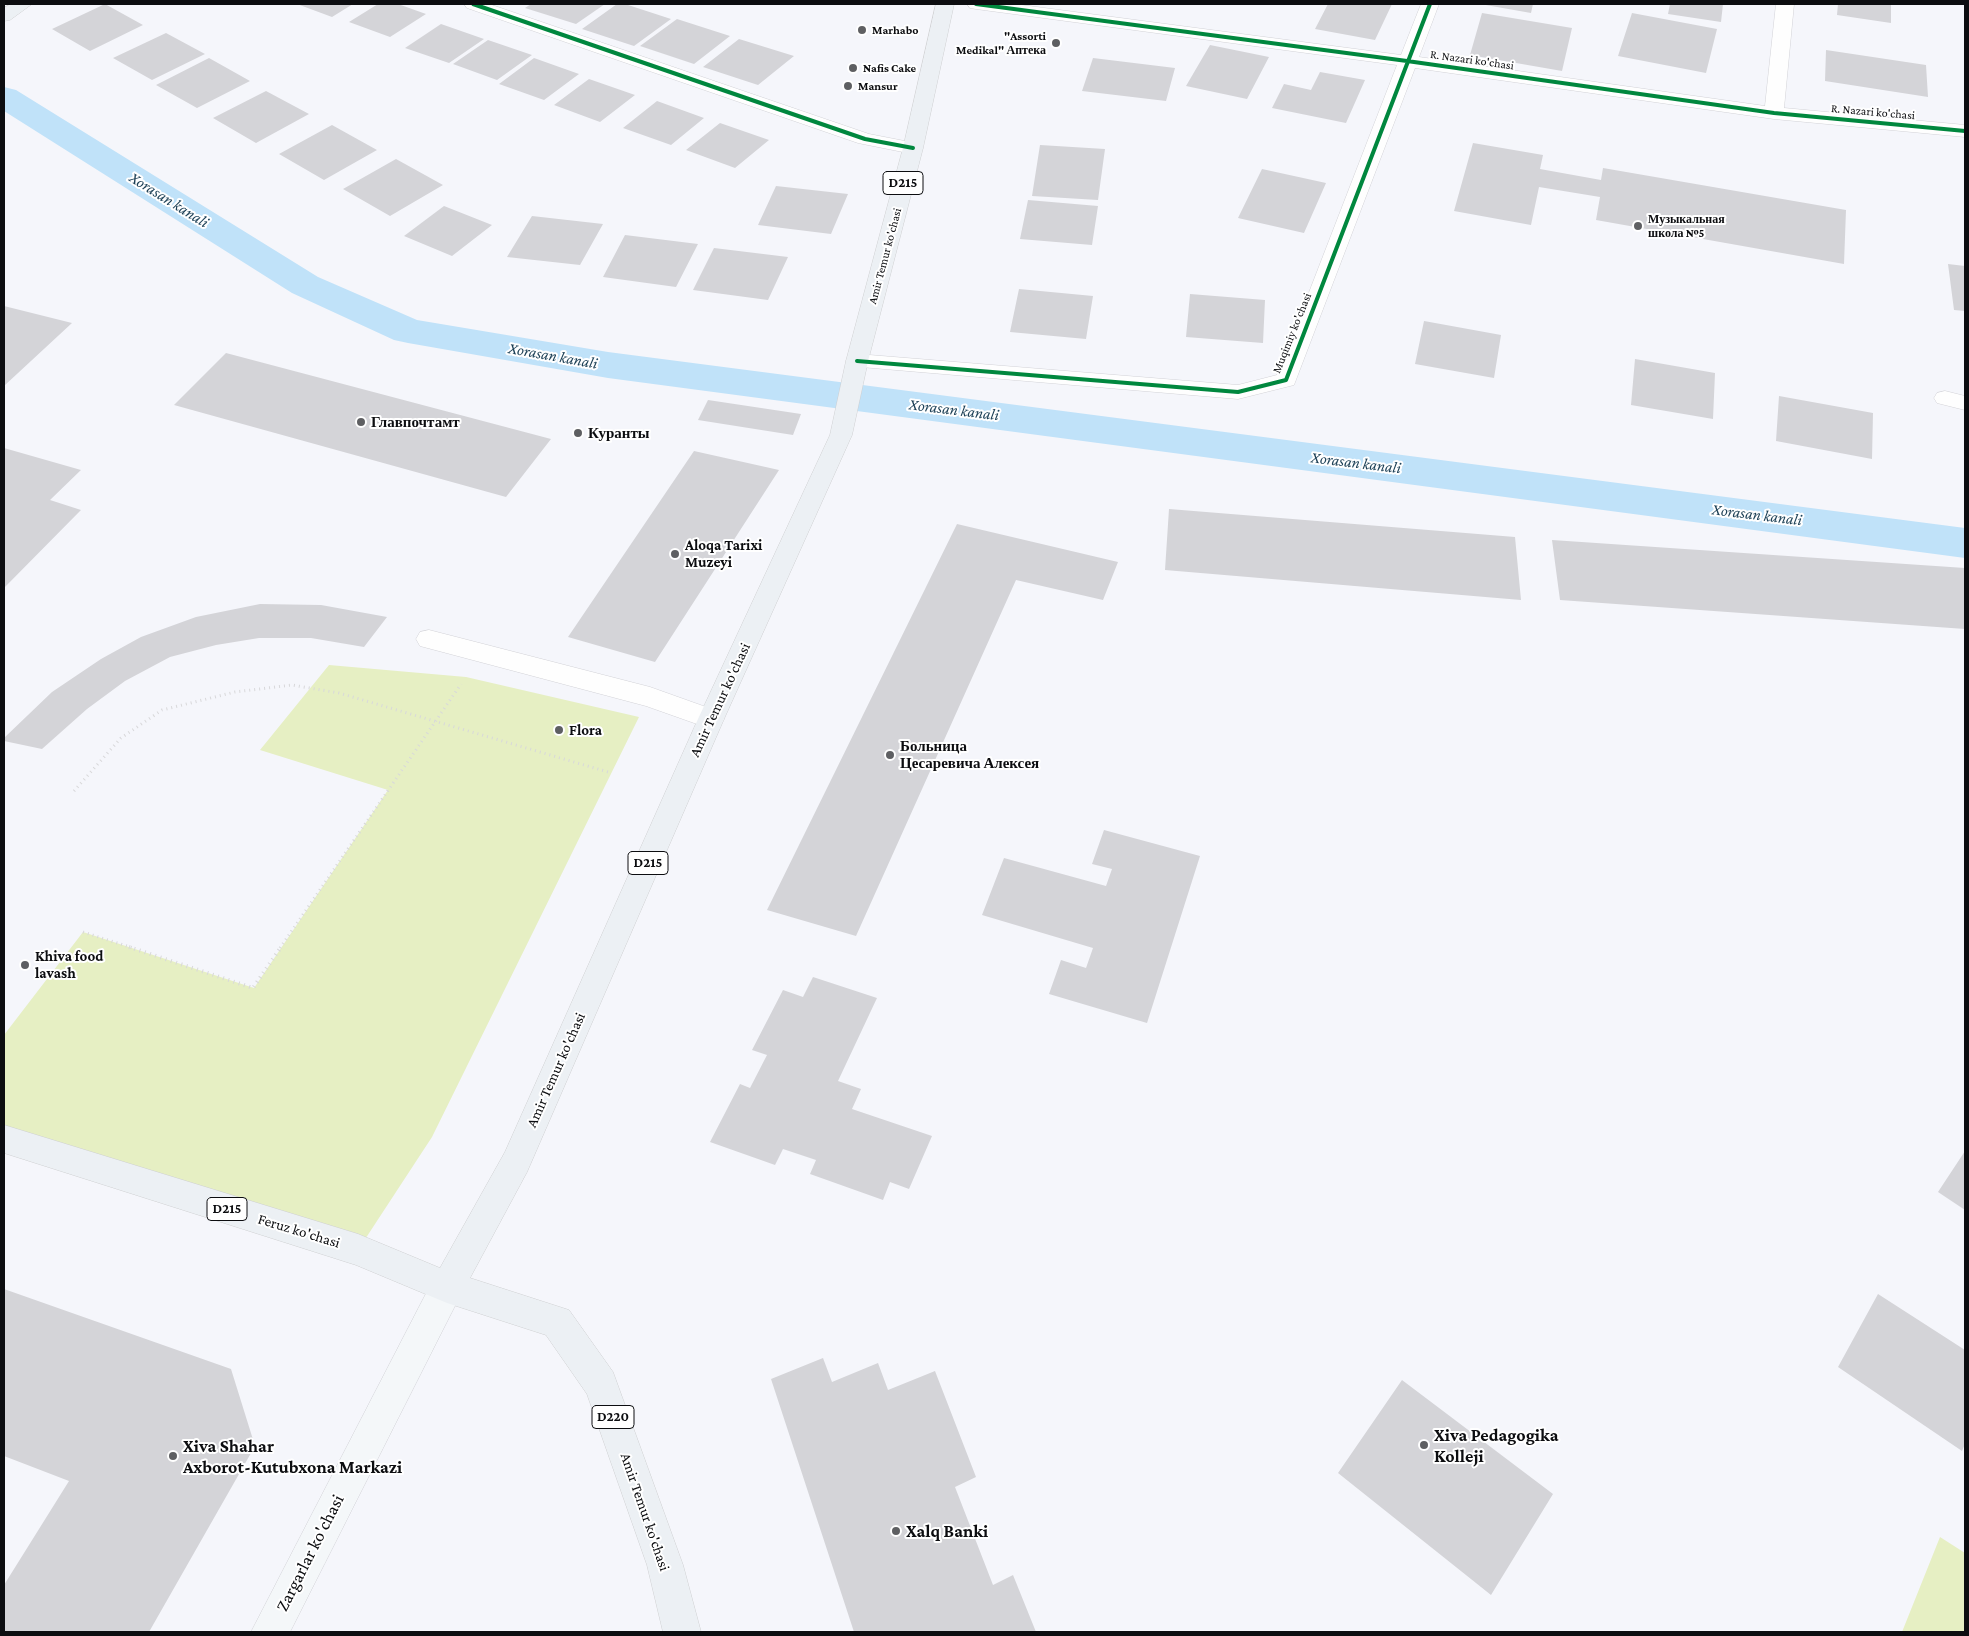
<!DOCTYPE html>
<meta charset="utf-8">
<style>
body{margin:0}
#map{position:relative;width:1969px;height:1636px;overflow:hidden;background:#f5f6fb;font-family:"Crimson Pro",serif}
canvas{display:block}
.frame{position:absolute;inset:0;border:5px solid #0c0d10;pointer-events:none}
</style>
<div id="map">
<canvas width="1969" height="1636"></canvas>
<div class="frame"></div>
</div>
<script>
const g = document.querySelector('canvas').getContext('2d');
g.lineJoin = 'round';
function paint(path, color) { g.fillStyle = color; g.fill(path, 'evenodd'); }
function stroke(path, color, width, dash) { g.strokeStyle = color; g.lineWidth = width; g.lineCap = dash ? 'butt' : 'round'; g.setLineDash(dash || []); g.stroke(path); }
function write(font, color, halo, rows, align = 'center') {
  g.font = font + ' "Crimson Pro",serif'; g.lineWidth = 4; g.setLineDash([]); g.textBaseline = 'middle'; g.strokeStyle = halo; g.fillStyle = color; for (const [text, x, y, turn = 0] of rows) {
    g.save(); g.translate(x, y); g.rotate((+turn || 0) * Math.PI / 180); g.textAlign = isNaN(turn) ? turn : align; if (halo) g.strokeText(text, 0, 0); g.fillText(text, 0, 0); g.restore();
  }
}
paint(new Path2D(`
 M329,665L466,677L639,717L432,1137L358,1250L4,1139V1035L83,932L254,988L388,790L260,750Z
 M1940,1537L1965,1553V1632H1902Z`), '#e6efc3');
paint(new Path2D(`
 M4,87L16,90L318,277L417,320L608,352L1965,528V558L608,378L408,343L394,340L292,293L4,111Z`), '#c0e2f9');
paint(new Path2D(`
 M105,4L143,25L90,51L52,29Z
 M297,4H353L332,17Z
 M378,4H398L426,14L390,37L349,22Z
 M531,4H605L576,24L525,8Z
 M617,4H625L671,19L634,46L582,29Z
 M1328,4H1392L1375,40L1315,29Z
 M1480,4H1533L1531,13Z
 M1670,4H1723L1721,22L1668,14Z
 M1838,4H1891V23L1837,15Z
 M1482,13L1572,28L1562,71L1470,55Z
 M1632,13L1717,29L1706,73L1618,56Z
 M677,19L730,36L694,64L640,46Z
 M441,24L484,39L449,63L405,48Z
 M166,33L205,54L152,80L113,58Z
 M739,39L794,56L758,85L703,67Z
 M488,40L532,55L497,80L453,64Z
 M1210,45L1269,57L1247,99L1186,86Z
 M1826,50L1926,65L1928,97L1825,81Z
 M209,58L250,81L197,108L156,85Z
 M534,58L579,74L544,100L499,84Z
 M1093,58L1175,68L1166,101L1082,91Z
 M1320,72L1365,80L1346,123L1272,108L1284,84L1311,90Z
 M589,79L635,95L600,122L554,105Z
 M266,91L309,114L256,143L213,118Z
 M657,101L704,118L671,145L623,128Z
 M720,123L769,140L735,168L686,150Z
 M332,125L377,150L324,180L279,154Z
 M1473,143L1543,155L1540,169L1601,180L1603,168L1846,210L1844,264L1596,220L1600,197L1539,187L1531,225L1454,211Z
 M1040,145L1105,149L1098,200L1032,196Z
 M396,159L443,185L390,216L343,189Z
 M1262,169L1326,183L1304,233L1238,218Z
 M776,186L848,194L831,234L758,225Z
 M1028,200L1098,206L1092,245L1020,239Z
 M444,206L492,225L452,256L404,236Z
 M532,216L603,224L580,265L507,257Z
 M625,235L698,244L676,287L603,277Z
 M714,248L788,257L768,300L693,290Z
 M1948,264L1965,266V311L1954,310Z
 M1019,289L1093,296L1086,339L1010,332Z
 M1190,294L1265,300L1263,343L1186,337Z
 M4,306L72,323L4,386Z
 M1424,321L1501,335L1494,378L1415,364Z
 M226,353L551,439L506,497L174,405Z
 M1635,359L1715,373L1713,419L1631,405Z
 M1779,396L1873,413L1872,459L1776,441Z
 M708,400L801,414L793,435L698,420Z
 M4,448L81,470L50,500L81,510L4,588Z
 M694,451L779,470L655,662L568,637Z
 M1169,509L1515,537L1521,600L1165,570Z
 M957,524L1118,562L1103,600L1016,580L856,936L767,910Z
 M1552,540L1965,568V629L1560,600Z
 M260,604L321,605L387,617L364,647L311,638H259L216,645L170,657L125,681L87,709L42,749L4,741V738L52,692L101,659L141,637L196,617Z
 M1104,830L1200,856L1147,1023L1049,994L1061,960L1086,968L1093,948L982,915L1004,858L1106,886L1112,869L1092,864Z
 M813,977L877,998L838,1081L861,1089L852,1109L932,1136L909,1189L890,1182L883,1200L810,1174L816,1160L783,1149L775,1165L710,1142L740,1084L750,1088L767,1055L752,1050L783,990L803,997Z
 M1965,1151V1210L1938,1192Z
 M4,1289L231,1369L255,1446L149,1632H4V1585L69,1481L4,1456Z
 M1878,1294L1965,1350V1444L1962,1451L1838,1367Z
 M823,1358L832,1382L878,1363L888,1390L935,1371L976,1477L955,1487L993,1585L1013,1575L1036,1632H854L771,1379Z
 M1402,1380L1553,1494L1491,1595L1338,1473Z`), '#d4d4d8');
const lane = new Path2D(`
 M429,630L650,687L720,712L724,719L720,726L711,729L646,706L420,646L416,639L420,632Z`);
const street = new Path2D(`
 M464,4H489L869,134L920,144L923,148L920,152L913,154L858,143L467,8Z
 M967,4H1014L1401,55L1421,4H1439L1419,57L1765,106L1776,4H1794L1784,108L1965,125V137L1774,119L1415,68L1294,385L1238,399L849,366L846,361L849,356L857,354L1238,385L1277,375L1397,65L976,9L970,8Z
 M1945,391L1965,396V410L1937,403L1934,398L1937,393Z`);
const secondary = new Path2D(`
 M447,1271L459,1276L464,1287L459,1298L290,1632H251L435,1276Z`);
const primary = new Path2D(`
 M11,4H32L10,20L4,21V8Z
 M936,4H954L923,148L868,361L852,435L724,719L527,1172L470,1278L569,1310L613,1372L683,1565L701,1632H663L647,1565L587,1394L546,1335L447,1303L356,1265L4,1153V1125L358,1234L440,1268L505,1152L698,719L830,435L846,361L903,148Z`);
stroke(lane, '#d2d2d7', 1);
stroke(street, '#d2d2d7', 1);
stroke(secondary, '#d2d2d7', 1);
stroke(primary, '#cfd0d2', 1);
stroke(new Path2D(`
 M74,791L121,738L162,710L235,692L292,685L339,693L608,772
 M83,932L133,948
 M280,948L461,684`), '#d8d8da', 3, [1, 4]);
stroke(new Path2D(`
 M129,947L253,988L281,947`), '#d8d8da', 4, [1, 4.5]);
paint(lane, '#fefefe');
paint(street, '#fefefe');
paint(secondary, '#f4f7f9');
paint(primary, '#ecf0f4');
stroke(new Path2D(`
 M473,4L865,139L913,148
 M976,4L1407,61L1774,113L1965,131
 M857,361L1238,392L1286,380L1430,4`), '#00873e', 4);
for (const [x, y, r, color] of [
 [862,30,5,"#5e5f62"],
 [1056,43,5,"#5e5f62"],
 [853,68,5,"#5e5f62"],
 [848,86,5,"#5e5f62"],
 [1638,226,5,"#5e5f62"],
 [361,422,5,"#5e5f62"],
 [578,433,5,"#5e5f62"],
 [675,554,5,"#5e5f62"],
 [559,730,5,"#5e5f62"],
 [890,755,5,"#5e5f62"],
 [25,965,5,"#5e5f62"],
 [1424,1445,5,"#5e5f62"],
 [173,1456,5,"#5e5f62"],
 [896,1531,5,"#5e5f62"]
]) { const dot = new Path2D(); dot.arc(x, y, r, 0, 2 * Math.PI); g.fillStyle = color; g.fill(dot); stroke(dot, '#fff', 2); }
write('bold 12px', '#0c0d10', '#fff', [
 ["Marhabo",872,30],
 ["\"Assorti",1046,36,"right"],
 ["Medikal\" Аптека",1046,50,"right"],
 ["Nafis Cake",863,68],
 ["Mansur",858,86],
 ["Музыкальная",1648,219],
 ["школа №5",1648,233]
], 'left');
write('12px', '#0c0d10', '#fff', [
 ["R. Nazari ko'chasi",1472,60,8],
 ["R. Nazari ko'chasi",1873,112,5],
 ["Amir Temur ko'chasi",885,256,-75],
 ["Muqimiy ko'chasi",1292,333,-68]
]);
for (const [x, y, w] of [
 [903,183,40],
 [648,863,40],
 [227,1209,40],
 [613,1417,42]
]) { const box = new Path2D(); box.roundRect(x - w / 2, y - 11.5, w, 23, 4); g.fillStyle = '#fff'; g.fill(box); stroke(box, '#0c0d10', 1); }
write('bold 14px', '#0c0d10', null, [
 ["D215",903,183],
 ["D215",648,863],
 ["D215",227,1209],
 ["D220",613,1417]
]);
write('bold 15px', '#0c0d10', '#fff', [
 ["Главпочтамт",371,422],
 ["Куранты",588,433],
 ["Aloqa Tarixi",685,545],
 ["Muzeyi",685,562],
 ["Flora",569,730],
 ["Больница",900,746],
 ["Цесаревича Алексея",900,763],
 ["Khiva food",35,956],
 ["lavash",35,973]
], 'left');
write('15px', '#0c0d10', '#fff', [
 ["Amir Temur ko'chasi",720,700,-65],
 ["Amir Temur ko'chasi",556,1070,-66],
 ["Feruz ko'chasi",299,1231,17],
 ["Amir Temur ko'chasi",645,1512,71]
]);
write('italic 16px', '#1a3e54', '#fff', [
 ["Xorasan kanali",169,200,32],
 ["Xorasan kanali",553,356,10],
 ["Xorasan kanali",954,410,7],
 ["Xorasan kanali",1356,463,7],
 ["Xorasan kanali",1757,515,7]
]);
write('bold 18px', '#0c0d10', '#fff', [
 ["Xiva Pedagogika",1434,1435],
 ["Kolleji",1434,1456],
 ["Xiva Shahar",183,1446],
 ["Axborot-Kutubxona Markazi",183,1467],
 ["Xalq Banki",906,1531]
], 'left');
write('18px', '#0c0d10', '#fff', [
 ["Zargarlar ko'chasi",310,1553,-63]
]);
</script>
